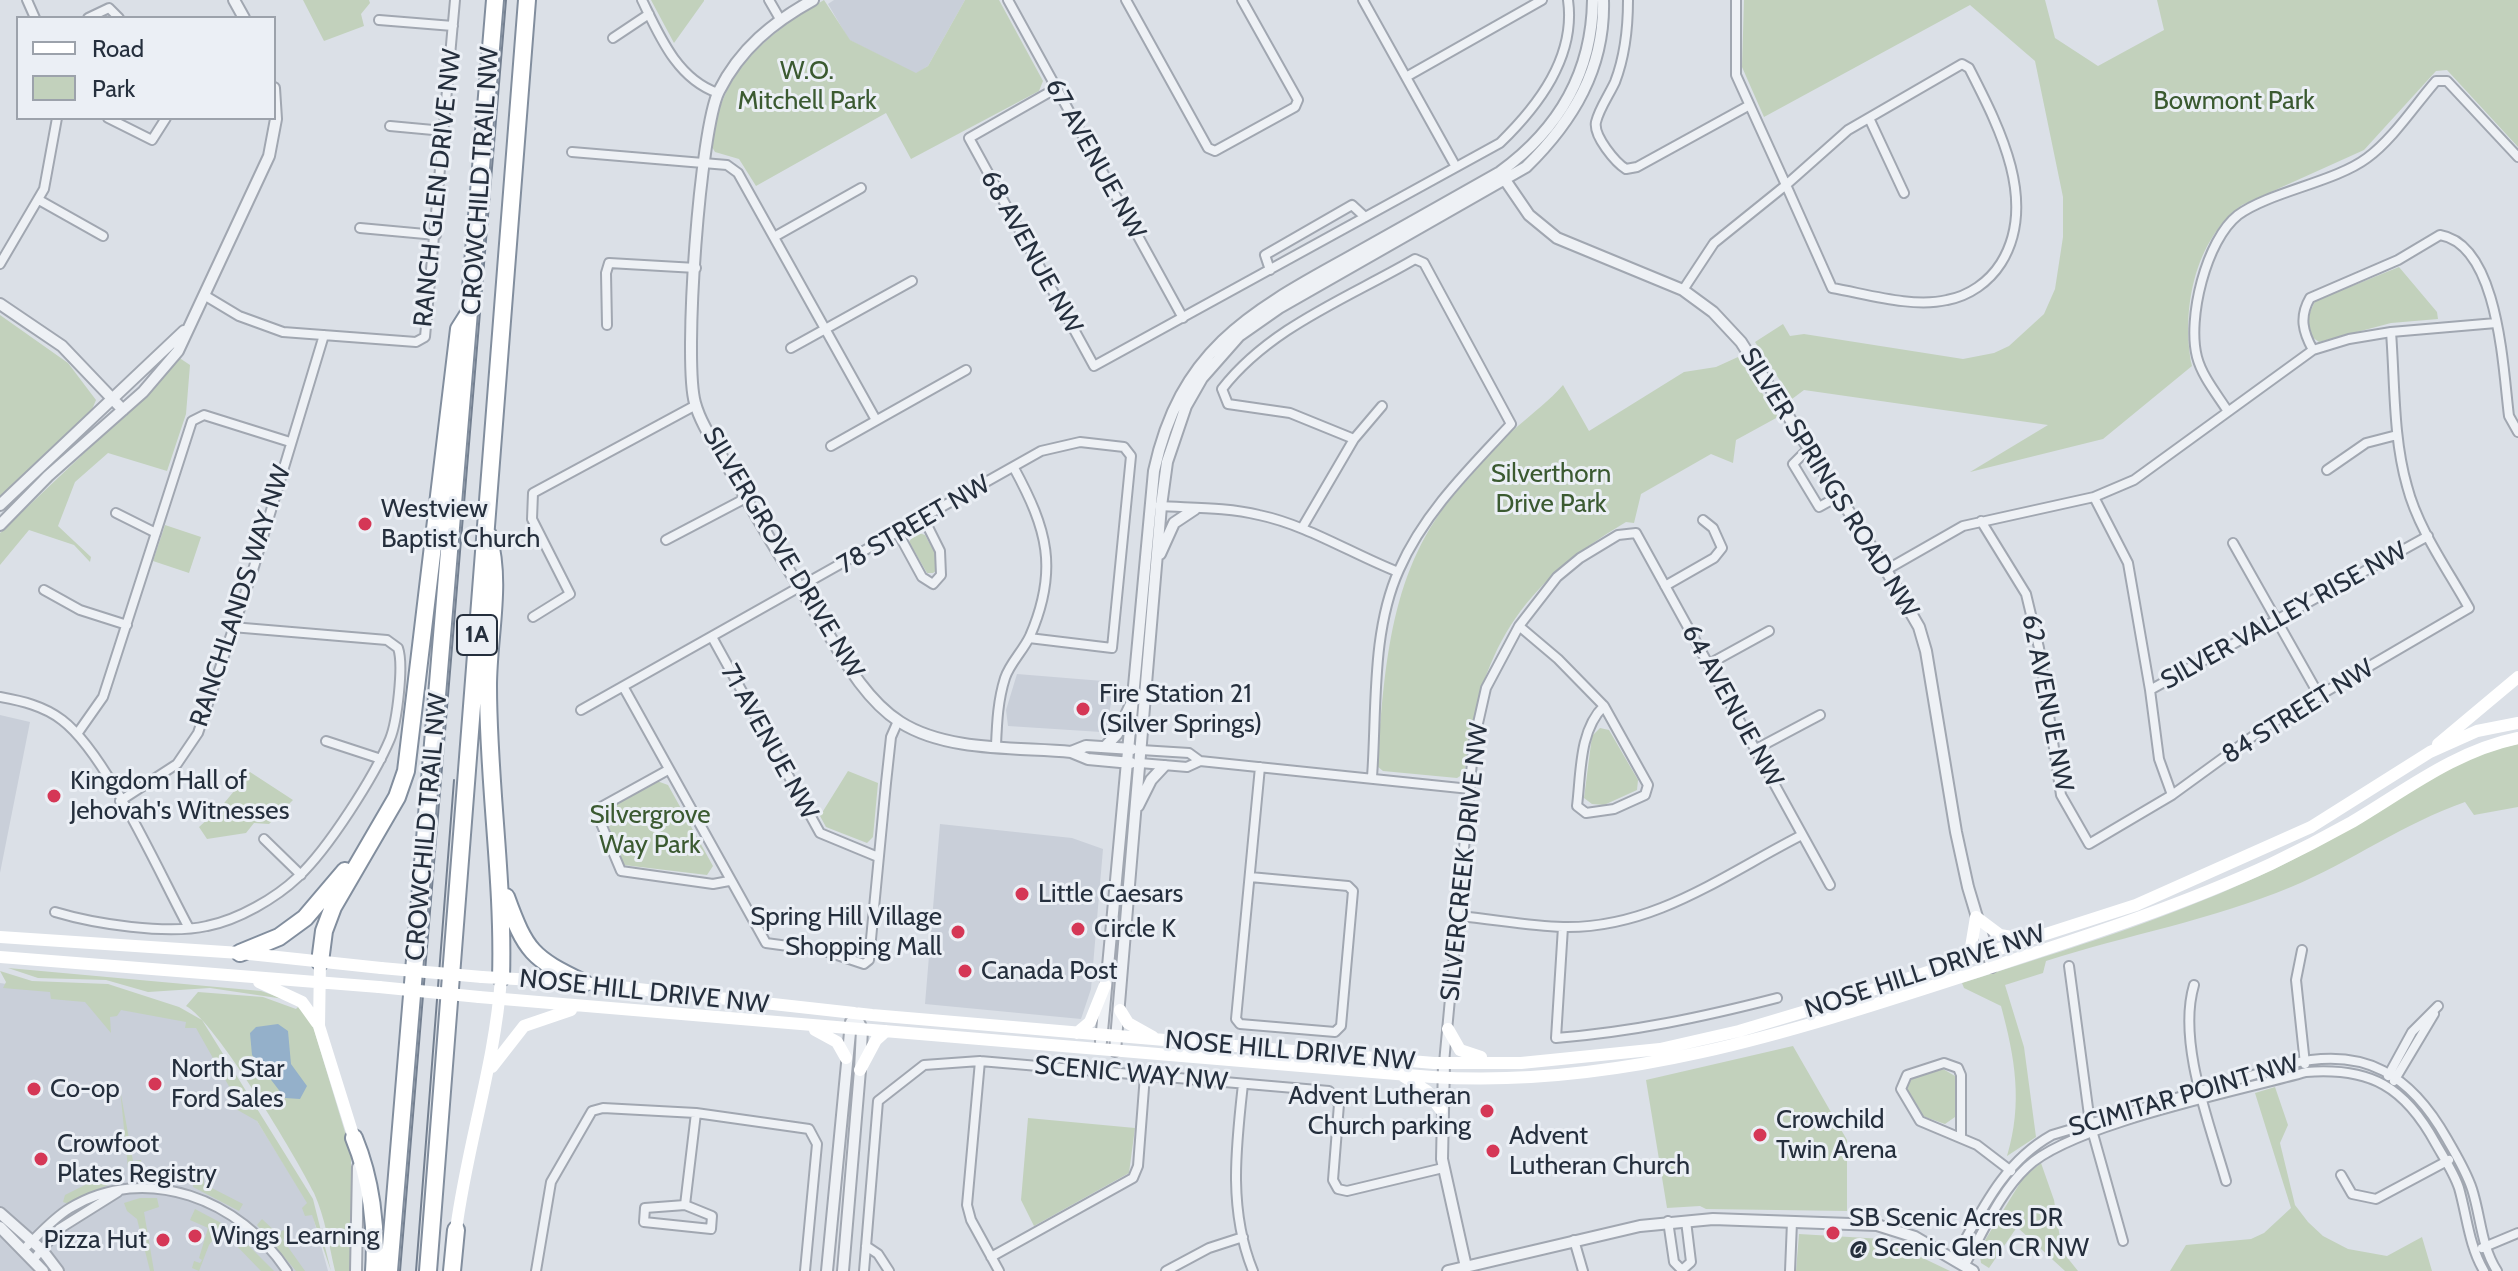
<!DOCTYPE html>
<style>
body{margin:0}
#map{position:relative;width:2518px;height:1271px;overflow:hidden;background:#dbe0e7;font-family:Cabin,sans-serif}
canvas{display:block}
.legend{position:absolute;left:16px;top:16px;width:260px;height:104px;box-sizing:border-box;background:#ebeff5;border:2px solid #9ca2ab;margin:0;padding:10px 14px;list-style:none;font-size:24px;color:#252f3d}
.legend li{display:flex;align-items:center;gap:16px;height:40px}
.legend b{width:40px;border:2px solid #9ca2ab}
</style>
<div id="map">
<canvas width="2518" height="1271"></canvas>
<ul class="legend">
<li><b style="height:10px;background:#fff"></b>Road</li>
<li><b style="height:22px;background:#c2d1bc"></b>Park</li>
</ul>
</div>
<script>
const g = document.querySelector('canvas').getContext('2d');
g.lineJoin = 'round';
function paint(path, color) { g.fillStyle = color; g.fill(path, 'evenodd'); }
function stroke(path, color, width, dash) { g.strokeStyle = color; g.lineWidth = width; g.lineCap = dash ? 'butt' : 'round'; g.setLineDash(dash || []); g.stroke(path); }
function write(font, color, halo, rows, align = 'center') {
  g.font = font + ' Cabin,sans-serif'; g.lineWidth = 6; g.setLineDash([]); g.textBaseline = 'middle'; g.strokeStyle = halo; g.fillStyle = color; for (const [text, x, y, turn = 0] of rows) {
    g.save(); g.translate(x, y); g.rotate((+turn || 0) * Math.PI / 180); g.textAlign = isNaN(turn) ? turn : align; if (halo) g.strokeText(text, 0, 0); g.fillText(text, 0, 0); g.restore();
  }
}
paint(new Path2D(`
 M834,0H965L928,66L916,74L849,40L828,4Z
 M1017,674L1115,682L1107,725L1101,732L1008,726L1006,710Z
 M0,715L30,722L0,873Z
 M940,824L1072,838L1103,849L1091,989L1081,1019L925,1004Z
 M0,983L105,999L194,1020L310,1206L328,1271H0Z`), '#c9cfd9');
paint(new Path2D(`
 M303,0H369L370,3L361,14L364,26L324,41Z
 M651,0H704V1L674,43Z
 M824,0L850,40L916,73L928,66L965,0H999L1043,81L1039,91L911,159L886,113L756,186L739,159L715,152L712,147C718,74 765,35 824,0Z
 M1744,0H2045L2055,38L2098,66L2164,30L2157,0H2518V147L2447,70L2436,71L2364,150L2242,205C2194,240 2181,311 2192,366L2103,439L1970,472L2048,425L1804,390L1792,399L1755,342L1783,324L1790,336L1804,334L1963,359L1994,353L2009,346L2044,314L2055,289L2063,237V197L2035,61L1970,5L1764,117L1742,67Z
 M2399,267L2437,312L2438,319L2391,323L2319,342L2309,335L2308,317L2315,301Z
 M0,315L68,363L96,400L91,412L0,496Z
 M178,357L190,365L186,414L167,471L108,453L75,482L58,526L91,557L90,562L74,545L29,530L0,565V533L158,383Z
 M1738,357L1778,417L1736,440L1733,463L1711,454L1641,494L1634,523L1626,522C1520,585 1479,650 1465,773L1457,778L1383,771L1377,766C1385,666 1389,567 1459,489C1478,468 1497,444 1518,426C1534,412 1549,401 1563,385L1589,431L1684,372L1716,367Z
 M165,525L201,537L189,573L153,561Z
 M916,532L925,535L936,555L937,570L933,573H927L909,542Z
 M1600,728L1609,730L1638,780L1637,790L1604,805L1592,804L1584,798L1592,736Z
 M2518,744V807L2474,815L2465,802C2404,823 2351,862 2291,887C2212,920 2127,935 2046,961L2043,973L2005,985L2024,1047L2036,1137L2007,1156C2023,1103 2015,1058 2001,1006L1964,988L1962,983C2069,949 2175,917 2276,868C2313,850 2347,831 2382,809C2425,783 2468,753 2518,744Z
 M848,771L878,783L873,837L867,843L826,827L820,816Z
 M250,772L293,800L269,824L254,823L246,833L207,839L199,827L220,808Z
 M657,781L668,785L713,866L707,875L624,865L605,817L607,810Z
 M8,968L261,991L284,999L210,988L148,992L106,980L38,978Z
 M0,971L32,981L108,984L179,1007L202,1020L313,1199L331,1271L312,1215L305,1216L302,1208L307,1203L257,1121L234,1108L239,1104L196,1028H185L186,1022L121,1010L117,1016L110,1017L111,1033L85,1002L51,999L50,992L3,988L6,982Z
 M198,992L263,997L296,1009L298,1007L312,1023L351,1152V1271H335C329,1245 325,1217 314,1193C297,1158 215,1021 186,1006Z
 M1793,1046L1847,1140V1211L1706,1209L1700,1206L1667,1208L1646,1080Z
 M1943,1069L1955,1076V1117L1945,1124L1922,1116L1906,1087L1912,1079Z
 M2275,1087L2288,1125L2280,1143L2295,1205L2308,1222L2323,1236L2348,1249L2387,1256L2422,1237L2432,1271H2170L2186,1245L2251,1239L2264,1233L2291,1208L2255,1093Z
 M120,1089L133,1161L141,1160L142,1167L179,1172L182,1167L176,1182L129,1178Z
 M1028,1118L1135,1128L1129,1173L1034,1226L1021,1200Z
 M2041,1163L2054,1200L2062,1251L2078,1271H2065L2017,1227L1989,1268L1981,1263L1979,1250L2023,1178Z
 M193,1172L203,1174L204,1184L243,1204L239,1211L193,1187Z
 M105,1175L111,1179L110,1184L69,1204L63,1202L65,1195Z
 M140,1198H157L159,1207L144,1212L154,1271H150L137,1219L127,1211L124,1203Z
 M195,1209L225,1225L209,1245L199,1271L192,1268L194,1261L200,1263L202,1260L199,1258L208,1228L190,1220Z
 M262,1219L278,1234L283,1230L287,1234L283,1240L305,1271H296L257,1225Z
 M233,1230L274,1271H261L232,1241L228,1244L225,1242Z
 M1799,1234L1883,1239L1950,1271H1796Z`), '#c2d1bc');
paint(new Path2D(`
 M278,1024L288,1031L291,1064L307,1086L300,1099L285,1098L252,1055L250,1033L256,1027Z`), '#94b0ca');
const minor = new Path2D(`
 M27,0L35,18
 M642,0C659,35 677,79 718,93
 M769,0L780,19
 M1008,0L1183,318
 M1126,0L1208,148L1215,151L1295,107L1298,100L1242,0
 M1363,0L1456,167
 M1628,0C1628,27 1625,56 1615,82C1609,95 1599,109 1596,122C1593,136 1616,163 1626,169L1637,167L1748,106
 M88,18L109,8L119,18
 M379,20L453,26
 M613,38L649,14
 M1962,64L1969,68C1998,125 2039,202 2001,263C1989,282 1969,296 1947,300C1912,308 1867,294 1832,288L1786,185L1848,130Z
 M1406,77L1542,0
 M1055,89L969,138L1094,366L1500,143C1538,106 1576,57 1568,0
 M108,118L152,140L166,118
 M1869,118L1904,193
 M390,126L444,131
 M572,152L727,165L738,173L876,420
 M39,200L103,236
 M360,228L436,235
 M774,237L861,188
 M0,264L44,189L57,118
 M1270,270L1265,255L1352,205L1365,217
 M1683,290L1714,243L1786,185L1736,75V0
 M204,295L239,316L283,332L416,342L425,337L455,0
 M607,325L606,273L609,263L696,268
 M791,348L912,281
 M2313,350C2303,332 2299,317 2310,298L2398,260L2440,235C2499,245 2503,370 2509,416L2518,432
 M2227,410C2216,393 2202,376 2197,357C2187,319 2206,240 2238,215C2269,192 2335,182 2367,158C2393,139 2415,105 2436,81H2447L2518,157
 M1354,439L1290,413L1228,404L1222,389C1270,327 1348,298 1415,259L1424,263L1511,424C1469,469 1424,513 1399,570C1371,632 1377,710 1372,777
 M831,446L966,370
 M1808,449L1793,464L1819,507L1839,496
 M2327,470L2366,443L2397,435
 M2094,497L2128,563L2150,690L2428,536
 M1159,506C1191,508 1227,507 1259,515C1307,525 1352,554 1398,572
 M116,513L156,533
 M1981,521L2026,594L2039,648L2061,795L2089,844L2172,795L2267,726L2469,608C2448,570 2418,529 2407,486C2393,437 2395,383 2391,332
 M1302,528L1354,439L1382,406
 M898,533L922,577L933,584L941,575L940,551L924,519
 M666,540L746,498
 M2233,543L2320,697
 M1886,570L1963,526L2094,497L2134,480L2313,350L2349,339L2391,332L2496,323
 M1665,586L1714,558L1722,548L1713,528L1703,520
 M44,590L80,610L127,625
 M533,617L570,594L532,519L533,493L696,405
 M1519,626L1558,659L1604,706C1579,730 1581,774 1577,806L1586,813L1614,809L1645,795L1648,785L1604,706
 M712,637L820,833L878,857
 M1709,664L1769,631
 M624,688L766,943L825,951L864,964L869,960L886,783L891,737L898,721
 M2150,690L2159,759L2172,795
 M0,697C22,701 44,706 62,720C107,754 160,875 189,928
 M581,710L1041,451L1080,442L1124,447L1131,456L1112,648L1029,638
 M77,734L103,697L192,421L204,415L290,442
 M326,741L381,759
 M996,745C997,722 998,700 1005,678C1010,663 1023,651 1030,636C1059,569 1047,529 1014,468
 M1756,749L1820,715
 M1141,750L1189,753L1200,761
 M1140,763L1187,767L1200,761L1470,789
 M668,770L601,807L597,814L621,871L713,884L729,881
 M120,801L177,764L198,733L253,570L324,335
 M264,839L301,875
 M1250,877L1348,886L1353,891L1341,1026L1335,1032L1240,1024L1236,1019L1260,767
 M55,912C95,924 167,935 207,926C238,920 276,898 298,877C328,849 374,777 390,739C397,722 404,665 398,648L387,640L232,627
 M1458,916C1493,919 1528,926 1563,927C1654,929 1725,874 1802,835
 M1563,927L1556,1038C1632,1032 1703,1017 1777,998
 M2302,950L2296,980L2305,1064
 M2069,966L2090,1123L2123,1241
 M2194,985C2177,1042 2210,1125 2226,1181
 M980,1061L967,1205L971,1220L999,1271
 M1444,1063L1474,741L1486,688L1519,626L1557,577L1580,558L1618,535L1636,533L1830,885
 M2388,1076L2412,1032L2438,1006
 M2394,1081L2434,1014
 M1243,1084C1236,1147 1228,1210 1253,1271
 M1961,1136V1075L1958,1068L1944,1063L1907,1075L1901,1089L1920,1121L1977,1145L2011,1171
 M2341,1175L2352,1194L2376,1199L2449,1160
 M685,1205L645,1208L644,1222L711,1229L712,1216L685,1205L696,1113
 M1668,1221L1674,1262L1682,1270L1691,1262L1686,1221
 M1574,1240L1583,1271
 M866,1246L878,1254L889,1271
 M2482,1248L2518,1233
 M24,1249C39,1235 52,1219 70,1208C146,1162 241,1200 287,1271
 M991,1257L1133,1178L1138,1166L1145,1075
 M34,1259L59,1229L118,1192
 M1954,1260C1981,1212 2002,1163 2052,1135L2290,1064C2365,1046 2411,1075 2447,1139C2456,1155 2466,1171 2472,1189C2481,1217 2481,1246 2497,1271
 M1964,1266C1983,1233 1999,1193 2027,1167C2072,1124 2239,1091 2306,1072C2371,1067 2405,1087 2436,1144C2444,1158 2454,1173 2459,1188C2467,1216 2469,1246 2484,1271
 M536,1271L551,1182L592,1111L603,1108L696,1113L809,1129L817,1144L805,1271
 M864,1271L878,1101L924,1065L980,1061L1329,1091L1339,1104L1333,1180L1338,1189L1347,1191L1443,1168
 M1166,1271L1209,1248L1243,1237
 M1790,1271L1792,1222`);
const tertiary = new Path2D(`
 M234,0L244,18
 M813,0C773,22 740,49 719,91C700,128 683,361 695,403C701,425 717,447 728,467C755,515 783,562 812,607C837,646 860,696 900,722C947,752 1017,747 1071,752L1088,759L1131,763
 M1503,177L1529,215L1557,238L1683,290L1713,312L1741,342L1886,570L1919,627L1926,651L1956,832L1968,887L1992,967
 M0,304L62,346L123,410
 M0,505L184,331
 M0,525L48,476L143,392L178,351L269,156L276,119L274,88
 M1160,554L1174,523L1195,509
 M1105,747L1117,734L1133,700
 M1071,752L1086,746L1132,749
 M1138,806L1151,780L1164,766
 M1101,1042L1154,471C1180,352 1246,314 1346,259C1397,230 1449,201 1500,172C1558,130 1592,73 1593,0
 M1115,1051L1161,506L1167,462L1186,406L1202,378L1239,336L1279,308L1526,167C1573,121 1605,68 1603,0
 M1444,1063L1442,1159L1466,1267
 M0,1213L42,1250L58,1271
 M0,1227L43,1271
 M356,1271L358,1167
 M827,1271L851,1022
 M843,1271L860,1070L862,1029L855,1014
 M1448,1271L1640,1226L1713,1219L1877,1225L1915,1237L1973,1271`);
const motorway = new Path2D(`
 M488,535C502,584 488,636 488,686C488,784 504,880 501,978
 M506,897C526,952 532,958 584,983
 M240,953L279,937L305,918L345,871
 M320,962L324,931L333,907L397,797L406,771L459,329L471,310
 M354,1138C371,1179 377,1227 374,1271
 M389,1271L495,0
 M428,1271L527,0
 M452,1271L456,1230`);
stroke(minor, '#a1a7b1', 12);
stroke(tertiary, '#a1a7b1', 14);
stroke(motorway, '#828e9e', 20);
stroke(minor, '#eef1f5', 8);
stroke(tertiary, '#eef1f5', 10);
stroke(new Path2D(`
 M2438,744L2518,677
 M1976,917L2000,935L2023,939
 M0,937L240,953L381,968
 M0,957L379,987
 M1960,960L1971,947L1976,917
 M320,962L319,1026L354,1138
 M482,977L584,983L872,1015L1434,1063H1521L1660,1049L1739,1031L1816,1008L2136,905L2311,827L2430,752L2477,731L2518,723
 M259,982L302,1002L317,1023
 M479,997L1432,1077C1619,1089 1794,1031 1970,974C2071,941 2174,909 2271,864C2298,851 2325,837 2352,822C2406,790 2455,751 2518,738
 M1120,1010L1128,1023L1153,1037
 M1448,1029L1460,1050L1481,1057
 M815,1030L837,1042L846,1058
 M1077,1033L1090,1022L1105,985
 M492,1067L524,1026L571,1010
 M860,1070L876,1040L886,1031
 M1403,1076L1427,1091L1441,1110
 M456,1230C467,1145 495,1064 501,978`), '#fff', 12);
stroke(motorway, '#fff', 16);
stroke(new Path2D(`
 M400,1271L506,0
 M416,1271L454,780`), '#748091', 2);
stroke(new Path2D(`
 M381,968L482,977
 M379,987L479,997`), '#fff', 12);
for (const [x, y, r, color] of [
 [365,524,8,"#d53756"],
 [1083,709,8,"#d53756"],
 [54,796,8,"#d53756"],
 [1022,894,8,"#d53756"],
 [1078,929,8,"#d53756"],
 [958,932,8,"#d53756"],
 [965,971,8,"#d53756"],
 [155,1084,8,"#d53756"],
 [34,1089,8,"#d53756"],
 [1487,1111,8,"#d53756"],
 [1760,1135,8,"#d53756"],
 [1493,1151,8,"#d53756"],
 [41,1159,8,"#d53756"],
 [1833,1233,8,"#d53756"],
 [195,1236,8,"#d53756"],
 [163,1240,8,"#d53756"]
]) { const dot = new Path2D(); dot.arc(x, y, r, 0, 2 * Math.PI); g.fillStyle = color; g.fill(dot); stroke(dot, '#ebeff5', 3); }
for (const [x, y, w] of [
 [477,635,40]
]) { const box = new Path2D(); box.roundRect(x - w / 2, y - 20, w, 40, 6); g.fillStyle = '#ebeff5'; g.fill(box); stroke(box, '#252f3d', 2); }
write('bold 24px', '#252f3d', null, [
 ["1A",477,635]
]);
write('26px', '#3b5a31', '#ebeff5', [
 ["W.O.",807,71],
 ["Mitchell Park",807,101],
 ["Bowmont Park",2234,101],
 ["Silverthorn",1551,474],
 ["Drive Park",1551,504],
 ["Silvergrove",650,815],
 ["Way Park",650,845]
]);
write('26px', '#252f3d', '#ebeff5', [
 ["67 AVENUE NW",1095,159,61],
 ["CROWCHILD TRAIL NW",481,181,-86],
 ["RANCH GLEN DRIVE NW",438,188,-84],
 ["68 AVENUE NW",1031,252,61],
 ["SILVER SPRINGS ROAD NW",1829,483,58],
 ["78 STREET NW",914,525,-30],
 ["SILVERGROVE DRIVE NW",783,553,59],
 ["RANCHLANDS WAY NW",241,596,-72],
 ["SILVER VALLEY RISE NW",2284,616,-29],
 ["62 AVENUE NW",2047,703,79],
 ["64 AVENUE NW",1732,706,61],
 ["84 STREET NW",2298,712,-32],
 ["71 AVENUE NW",769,742,61],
 ["CROWCHILD TRAIL NW",427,827,-85],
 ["SILVERCREEK DRIVE NW",1465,862,-84],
 ["NOSE HILL DRIVE NW",1925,972,-18],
 ["NOSE HILL DRIVE NW",644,992,6],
 ["NOSE HILL DRIVE NW",1290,1051,5],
 ["SCENIC WAY NW",1131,1074,5],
 ["SCIMITAR POINT NW",2184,1096,-16]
]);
write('26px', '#252f3d', '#ebeff5', [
 ["Westview",381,509],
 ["Baptist Church",381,539],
 ["Fire Station 21",1099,694],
 ["(Silver Springs)",1099,724],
 ["Kingdom Hall of",70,781],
 ["Jehovah's Witnesses",70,811],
 ["Little Caesars",1038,894],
 ["Spring Hill Village",942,917,"right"],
 ["Shopping Mall",942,947,"right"],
 ["Circle K",1094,929],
 ["Canada Post",981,971],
 ["North Star",171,1069],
 ["Ford Sales",171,1099],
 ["Co-op",50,1089],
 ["Advent Lutheran",1471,1096,"right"],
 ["Church parking",1471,1126,"right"],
 ["Crowchild",1776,1120],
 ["Twin Arena",1776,1150],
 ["Advent",1509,1136],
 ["Lutheran Church",1509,1166],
 ["Crowfoot",57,1144],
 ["Plates Registry",57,1174],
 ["SB Scenic Acres DR",1849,1218],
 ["@ Scenic Glen CR NW",1849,1248],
 ["Wings Learning",211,1236],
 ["Pizza Hut",147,1240,"right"]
], 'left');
</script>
